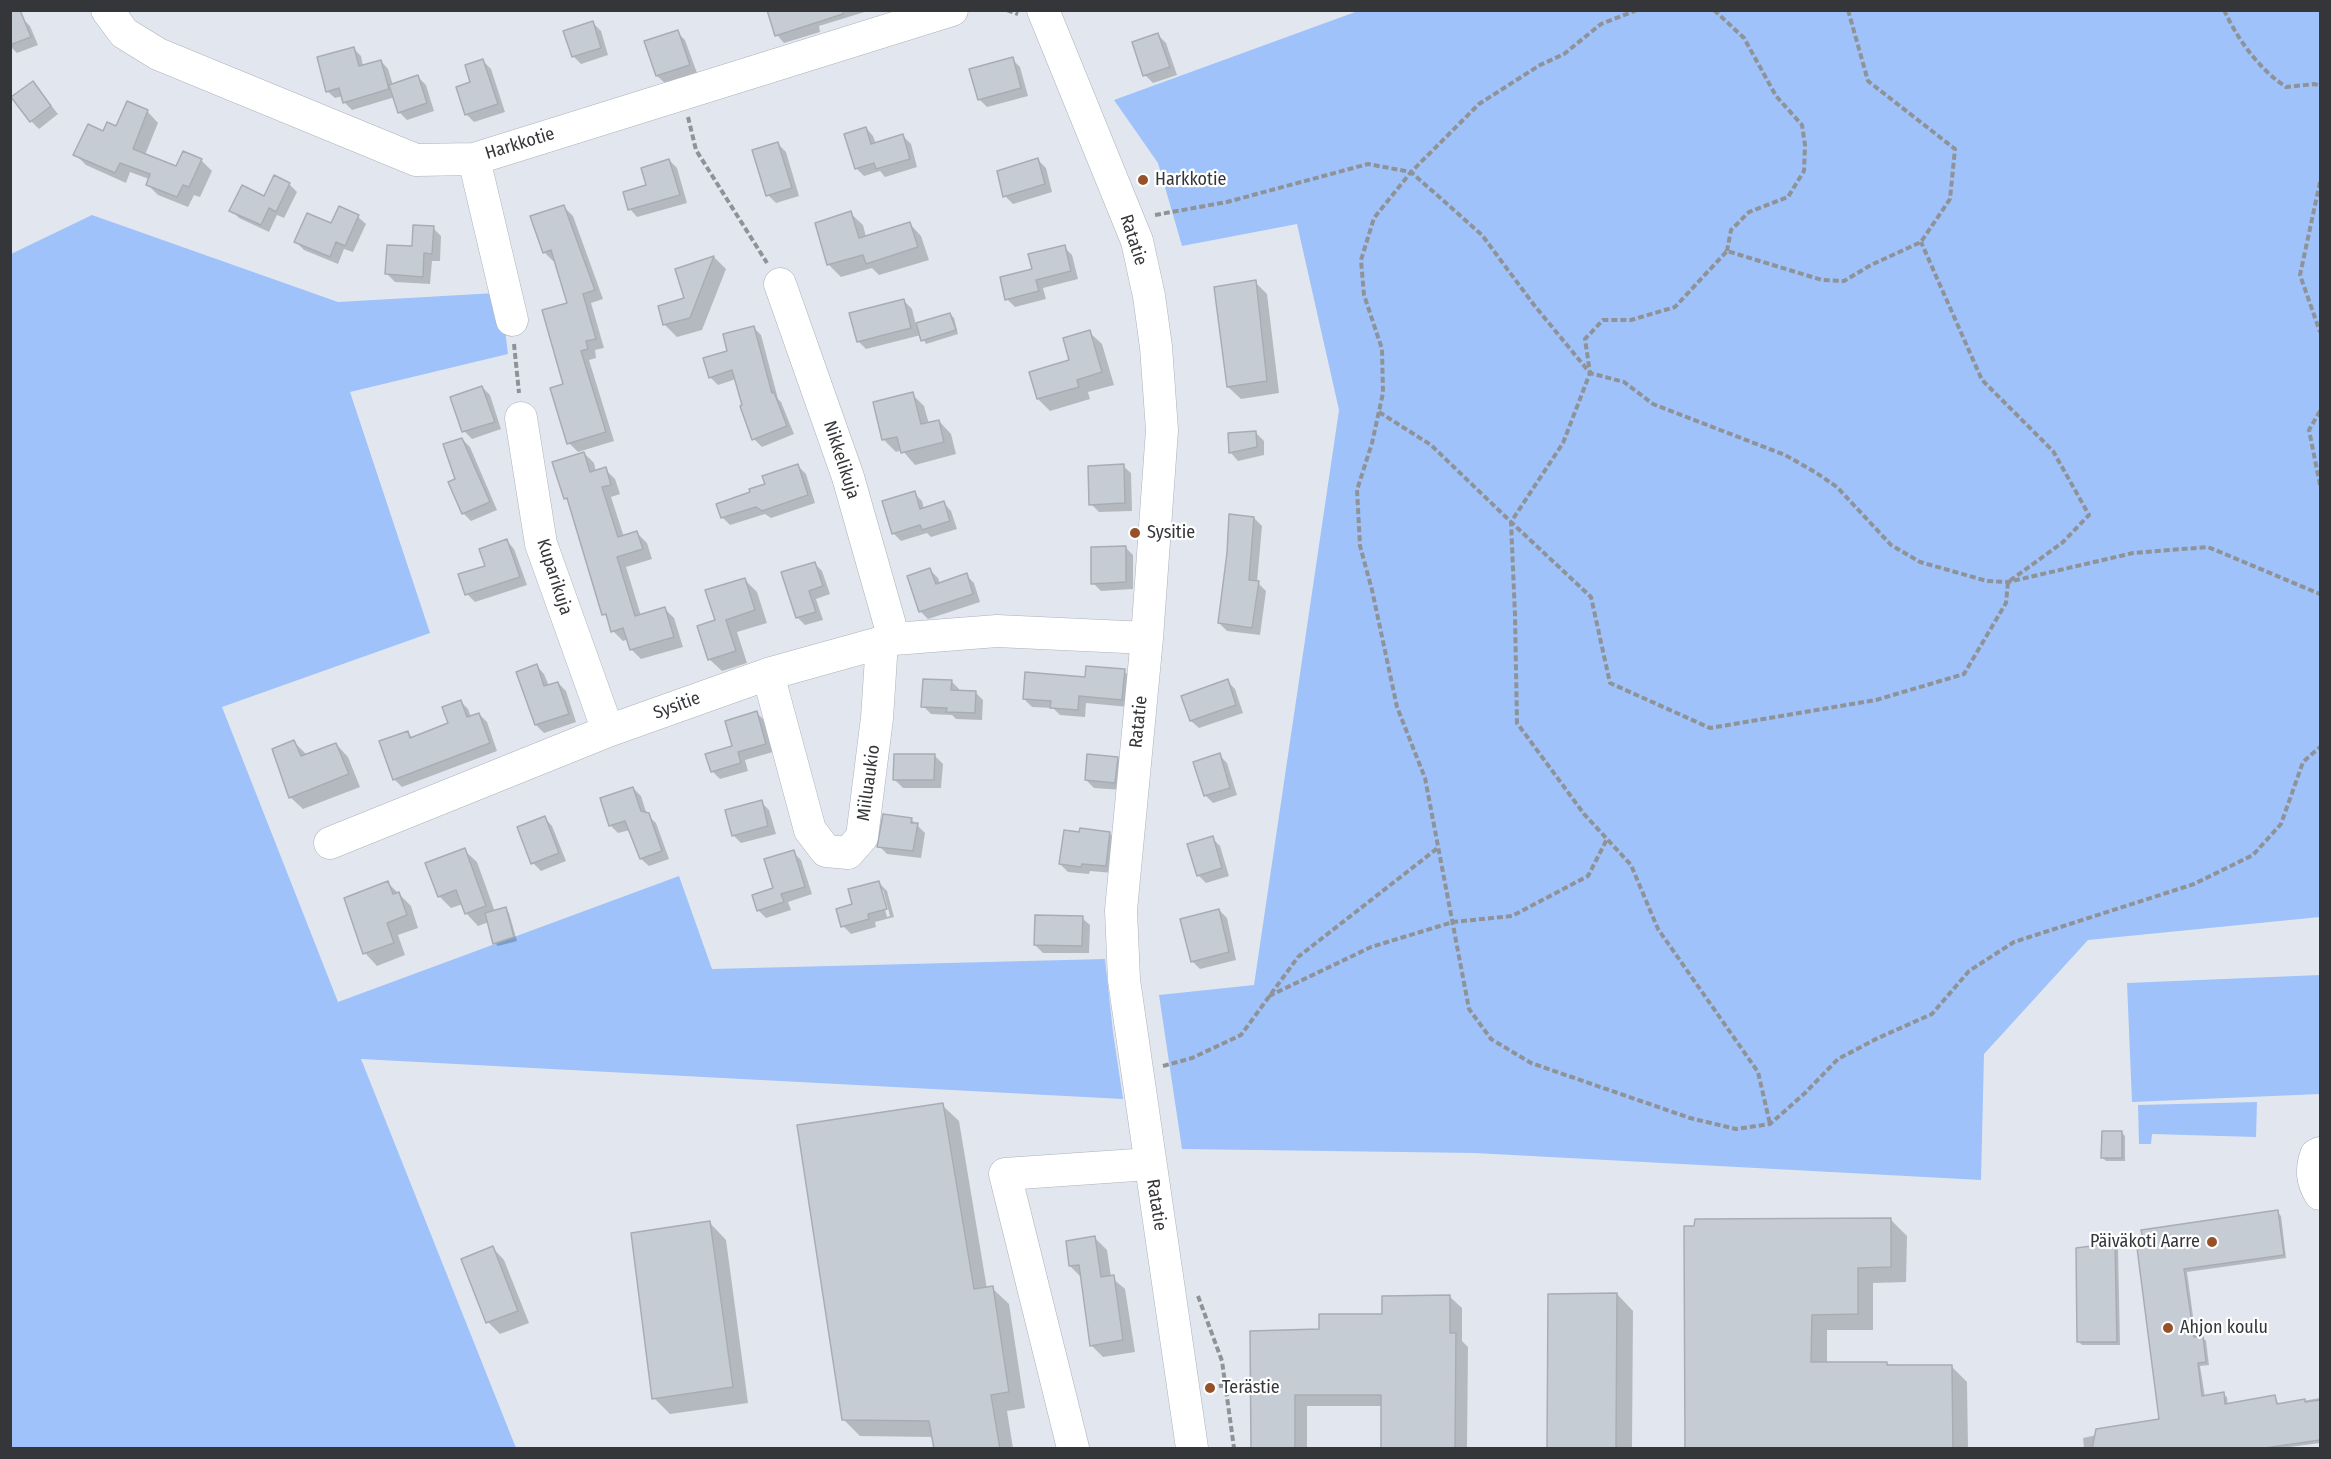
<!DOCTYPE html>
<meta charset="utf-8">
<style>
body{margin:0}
#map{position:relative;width:2331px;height:1459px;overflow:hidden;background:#e2e7ef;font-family:"Fira Sans Condensed",sans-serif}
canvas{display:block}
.frame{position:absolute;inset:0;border:12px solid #343639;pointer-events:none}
</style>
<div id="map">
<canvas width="2331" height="1459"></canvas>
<div class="frame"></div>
</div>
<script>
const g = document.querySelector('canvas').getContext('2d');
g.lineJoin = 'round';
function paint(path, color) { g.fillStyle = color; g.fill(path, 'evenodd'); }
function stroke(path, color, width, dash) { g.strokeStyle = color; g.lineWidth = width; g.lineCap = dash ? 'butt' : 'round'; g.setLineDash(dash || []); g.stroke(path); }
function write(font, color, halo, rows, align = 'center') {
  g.font = font + ' "Fira Sans Condensed",sans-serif'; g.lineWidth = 4.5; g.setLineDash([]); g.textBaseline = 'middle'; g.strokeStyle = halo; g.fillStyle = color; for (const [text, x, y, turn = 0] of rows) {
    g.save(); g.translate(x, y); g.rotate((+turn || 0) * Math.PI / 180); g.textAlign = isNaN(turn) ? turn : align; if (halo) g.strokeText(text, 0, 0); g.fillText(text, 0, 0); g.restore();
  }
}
paint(new Path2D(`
 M1358,11H2320V917L2088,940L1984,1054L1981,1180L1475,1153L1182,1149L1159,995L1254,985L1339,410L1297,224L1182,246L1158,163L1114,100Z
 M92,215L338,302L496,293L504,322L508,354L350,392L430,633L222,707L338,1002L679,876L712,969L1105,959L1113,1032L1123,1099L361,1059L516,1448H11V254Z
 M2320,975V1094L2132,1102L2127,983Z
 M2257,1102L2256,1137L2152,1134L2151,1144H2139L2138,1105Z`), '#9fc2fa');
paint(new Path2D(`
 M769,10H871L819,26L820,32L784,43L777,35Z
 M22,18L30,26L38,45L17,53L11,47L10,23Z
 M593,23L601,31L608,55L581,64L573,56Z
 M677,32L685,40L697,73L665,83L657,76Z
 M1158,35L1166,43L1177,75L1153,83L1145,75Z
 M353,48L361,56L363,66L381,61L388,69L393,85L418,77L426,85L434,111L407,120L399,112L395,97L352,110L344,102L343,96L335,98L327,91Z
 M1012,59L1020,67L1028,96L987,107L979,99Z
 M483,61L491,69L505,112L474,122L466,114L472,83Z
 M33,83L58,114L39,129L31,121Z
 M128,103L148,112L158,123L145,155L177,168L201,160L212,171L200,197L194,195L188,207L158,195L147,184L149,179L130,172L126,183L86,165L75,154L103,133L117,128Z
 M866,128L873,136L876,144L903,136L911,144L917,167L885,177L880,171L864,176L856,168Z
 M778,144L786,152L799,196L776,203L768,195Z
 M669,160L677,168L687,203L637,217L630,209Z
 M1038,160L1046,168L1052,192L1013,204L1005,196Z
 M289,184L297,192L284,218L277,215L269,232L239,218L231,210L264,198Z
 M564,207L573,216L603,299L591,303L604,348L595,350L596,358L589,360L614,441L578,452L569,443L565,385L569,304L556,260L553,261L544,252Z
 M850,213L863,225L866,237L909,223L921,236L929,260L879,275L872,268L841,277L829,265L817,224Z
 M358,217L366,224L353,252L344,249L338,264L304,250L296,242L332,225Z
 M433,228L441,236L440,261H432L430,284L395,282L387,274Z
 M1064,247L1072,255L1078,279L1043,288L1046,299L1015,307L1007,299L1034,270Z
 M714,257L726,269L702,330L677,337L665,325L660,307L686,299L676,270Z
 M1255,282L1267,294L1279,393L1241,399L1228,387Z
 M904,301L912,309L916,325L950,314L954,318L958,334L926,344L921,335L866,349L858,341Z
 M753,327L761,335L778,399L781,402L794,434L762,447L754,439L736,379L718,385L710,377Z
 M1089,332L1102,344L1114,385L1088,392L1090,399L1050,411L1038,399L1071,361Z
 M482,387L490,395L501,429L472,439L464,431Z
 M912,394L924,406L929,424L939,421L951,434L956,454L915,465L902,450L896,452L884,440L874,404Z
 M1256,433L1264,441V455L1238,461L1231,453L1230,434Z
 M462,439L470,447L497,510L471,521L463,513Z
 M584,453L594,463L596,472L605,469L615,479L620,494L611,497L624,537L637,533L647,543L652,559L626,567L641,616L664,608L674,618L683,647L641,659L631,649L628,639L623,641L613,631L609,620L604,614L570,503L565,498Z
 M798,466L806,474L815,503L771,518L765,514L730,525L722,517L752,493Z
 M1123,466L1131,473L1132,511L1099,512L1091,504Z
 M914,493L922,501L924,509L944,503L951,511L957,529L931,537L927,533L901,541L893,533Z
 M1254,518L1262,526L1257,582L1266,591L1260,635L1227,631L1219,623L1229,553Z
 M507,541L514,549L527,585L475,602L467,594Z
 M1125,547L1133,555V589L1101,591L1093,583Z
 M814,563L822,571L830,594L816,599L823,620L805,625L797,617Z
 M930,570L938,578L940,584L966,575L974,583L980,602L928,619L920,611Z
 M744,579L757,592L767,623L737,632L747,663L722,671L709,659L717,621Z
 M537,666L544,674L549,686L558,683L566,691L576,722L544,733L536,725Z
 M1124,671L1132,679L1129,707L1086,703L1085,717L1060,715L1053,708L1032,707L1024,699L1087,679Z
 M951,681L959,689V692H975L983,700L982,720L956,719L952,715L931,714L923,706Z
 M1227,681L1235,689L1243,713L1199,728L1191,721Z
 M460,701L468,709L471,717L479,714L487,722L497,751L402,787L394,779L407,732L413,738L450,724Z
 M757,713L765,721L773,752L745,760L748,771L720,779L712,771L734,747Z
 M294,742L307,755L336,744L348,757L360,787L303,809L290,797Z
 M1219,755L1227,763L1237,795L1213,803L1205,795Z
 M935,756L943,764L941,788H903L895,780Z
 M1117,758L1125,766L1123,790L1094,788L1086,780Z
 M633,788L641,796L647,815L656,823L669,859L649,866L641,859L630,830L618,833L610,825Z
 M761,802L769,810L776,834L741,843L733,835Z
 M545,818L552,826L566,861L541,871L533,863Z
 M911,819L925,833L921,858L887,854L879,846Z
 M1109,833L1117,841L1113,873L1090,871L1089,874L1068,872L1060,864Z
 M1212,838L1220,846L1229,876L1206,883L1198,875Z
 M464,850L477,862L495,912L505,909L509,913L517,941L498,946L495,943L489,922L478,926L466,913L463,904L451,908L439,896Z
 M793,852L801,860L812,894L788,902L791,910L766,918L758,910L775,889Z
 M387,882L411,906L418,928L398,935L405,955L377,966L365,953Z
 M879,883L887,891L894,917L875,922L876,927L851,934L843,926L854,905ZM880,890H883L890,916L887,917Z
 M1219,910L1227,918L1236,960L1200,969L1192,961Z
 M1082,918L1090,925L1089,953H1043L1035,945Z
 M942,1105L959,1121L987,1289L992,1288L1009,1304L1025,1408L1007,1411L1013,1448H935L933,1437L860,1436L844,1420Z
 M2121,1132L2125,1136V1161H2106L2103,1158Z
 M2277,1212L2281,1216L2286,1258L2187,1272L2196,1338L2202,1337L2206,1341L2209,1365L2200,1366L2205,1397L2223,1394L2227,1397L2228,1405L2275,1397L2279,1405L2320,1398V1443L2283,1448H2084L2083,1438L2161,1421L2138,1242Z
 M1891,1220L1907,1236L1906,1282L1873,1283V1330H1827V1363L1951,1366L1967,1382L1968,1448H1687Z
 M710,1223L726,1240L748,1403L670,1414L654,1398Z
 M1095,1238L1107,1250L1111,1277L1125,1289L1135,1352L1103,1357L1091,1345L1082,1278L1070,1266Z
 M2114,1245L2118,1248L2120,1345H2082L2079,1342Z
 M492,1247L504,1260L529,1323L500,1334L488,1322Z
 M1617,1294L1633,1311L1632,1448H1549Z
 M1449,1296L1462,1308V1341L1468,1347L1467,1448H1382L1383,1406H1307V1448H1252L1321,1330L1383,1315Z`), '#0003');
const building = new Path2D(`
 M10,10H20L31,37L10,45Z
 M767,10H843V14L775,36Z
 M593,21L601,48L572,57L563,31Z
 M678,30L690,65L656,76L644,41Z
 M1158,33L1170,67L1143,76L1132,42Z
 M354,47L359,66L381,60L389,89L343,103L339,88L326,92L317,57Z
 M1013,57L1021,88L978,100L969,69Z
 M483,59L498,104L465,115L456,87L470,82L465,65Z
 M418,75L427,103L398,113L389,85Z
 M33,81L51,106L30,122L11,97Z
 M127,101L148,110L133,149L176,166L183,151L202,159L189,187L183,185L177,197L146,185L150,174L120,163L115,173L73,155L88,124L103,131L107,122L116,126Z
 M866,127L871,144L903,134L910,159L876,169L874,163L855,169L844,134Z
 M778,142L792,188L766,196L752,150Z
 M1038,158L1045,184L1003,197L997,171Z
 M669,159L680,195L628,210L623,192L646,185L641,168Z
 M274,175L290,183L276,212L269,208L261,225L229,211L242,185L264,196Z
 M564,205L595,290L583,294L596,339L586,341L588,349L581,351L606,432L567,444L550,388L563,384L542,310L567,303L551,250L543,253L530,216Z
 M339,206L359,215L345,246L336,242L330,257L294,242L307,213L331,223Z
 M851,211L859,238L910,222L918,247L866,264L863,255L827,265L815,223Z
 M413,225L434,226L432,254L424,253L423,277L385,274L387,245L412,246Z
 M1065,245L1071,271L1036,280L1039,291L1005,300L1000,277L1032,269L1028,254Z
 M714,256L690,318L663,325L658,306L684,298L675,269Z
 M1256,280L1267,381L1227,387L1214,287Z
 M904,299L911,328L857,342L849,313Z
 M950,313L956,330L921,341L916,323Z
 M754,326L772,393L774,392L787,426L752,440L740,406L742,405L732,370L709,378L703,358L727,351L723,334Z
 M1090,330L1102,372L1077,380L1079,387L1037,399L1029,372L1069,360L1063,338Z
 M482,386L495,422L462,432L450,397Z
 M913,392L921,424L939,420L944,442L901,453L897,437L882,440L873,402Z
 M1256,431L1257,447L1229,453L1228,433Z
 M462,438L490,502L462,514L448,482L455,479L443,444Z
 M584,452L590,472L606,467L611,485L602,487L618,537L637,531L643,549L617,557L635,616L665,607L674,637L630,650L623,628L611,632L606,614L602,615L567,498L564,499L552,462Z
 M798,464L808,495L762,511L756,507L721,518L716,504L750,492L749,489L765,484L762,476Z
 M1124,464L1125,503L1089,505L1088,466Z
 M915,491L920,509L944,501L950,521L922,530L920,525L892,534L882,501Z
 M1229,514L1254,517L1249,580L1259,581L1252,628L1218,623L1227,553Z
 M507,539L520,577L465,595L458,574L485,566L479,549Z
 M1126,546V582L1091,584V547Z
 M815,562L823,586L809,591L816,612L796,618L781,572Z
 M930,568L936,584L967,573L973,594L919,612L907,576Z
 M745,578L755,610L726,620L736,651L708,660L697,626L715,620L705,590Z
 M537,664L544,686L558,682L569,714L535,725L516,672Z
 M1086,666L1125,669L1122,700L1079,696L1078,710L1050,708L1051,701L1023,699L1025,672L1085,677Z
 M923,679L952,680L951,690L976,691L975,713L946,712L947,708L921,707Z
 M1228,679L1236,705L1190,721L1181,696Z
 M461,700L467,717L479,713L490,743L393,780L379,741L408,731L410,738L448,723L442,707Z
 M757,711L766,744L738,752L741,763L711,772L705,754L732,746L725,721Z
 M294,740L301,756L336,743L349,774L289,798L272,749Z
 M1220,753L1230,788L1204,796L1193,762Z
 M894,754H935L934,780H893Z
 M1087,754L1118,757L1115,783L1085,780Z
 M633,787L641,811L649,813L662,851L640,859L625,821L609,826L600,798Z
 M762,800L768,826L732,836L725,810Z
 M883,814L912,818L911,823H918L913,851L877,847Z
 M545,816L559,853L531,864L517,827Z
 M1080,828L1110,832L1106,866L1082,864L1081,867L1059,864L1064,830L1079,832Z
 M1213,836L1222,868L1197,876L1187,844Z
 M465,848L486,906L465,914L456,890L438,897L425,863Z
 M794,850L805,887L781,894L784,902L757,911L752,895L773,888L764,859Z
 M388,881L393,894L399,892L407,915L387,923L394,943L363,954L344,898Z
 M879,881L887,909L868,914L869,919L841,927L836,909L852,904L848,889Z
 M506,907L514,937L493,944L485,913Z
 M1219,909L1229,952L1191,962L1180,919Z
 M1035,915L1083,916L1082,946L1034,945Z
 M943,1103L974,1289L993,1286L1009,1392L991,1395L1000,1449H934L929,1421L842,1420L797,1125Z
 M2102,1131H2122V1158H2101Z
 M2278,1210L2284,1255L2184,1269L2194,1337L2203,1336L2206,1362L2198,1363L2202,1396L2224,1392L2225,1404L2275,1395L2277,1404L2305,1399V1402L2320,1400V1440L2258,1449H2092L2096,1429L2159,1419L2136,1240L2143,1239L2141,1230Z
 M1891,1218V1267L1858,1268V1314L1812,1315L1811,1362H1887V1365H1952L1953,1449H1685L1684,1226H1694L1695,1219Z
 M710,1221L733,1387L652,1399L631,1233Z
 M1095,1236L1101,1277L1114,1275L1123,1340L1090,1346L1079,1265L1069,1266L1066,1241Z
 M2115,1243L2117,1342H2077L2076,1248Z
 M493,1246L518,1311L486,1323L461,1259Z
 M1617,1293L1616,1449H1547L1548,1294Z
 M1450,1295V1333H1456L1455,1449H1381V1395H1295V1449H1251L1250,1331L1319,1329V1314H1382V1296Z`);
paint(building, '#c6ccd4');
stroke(building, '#a8adb5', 1.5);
const minor = new Path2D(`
 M107,10L124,33L158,54L416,160L474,159L952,10
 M1043,10L1137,241L1149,296L1156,347L1162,430L1147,638L1121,910L1124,980L1192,1448
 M474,159L512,320
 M780,284L848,477L894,639
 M521,418L541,544L608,731
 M768,674L810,830L826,851L848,853L862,837L877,718L882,642
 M330,843L608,731L768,674L894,639L997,631L1147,638
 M2320,1153L2316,1155C2311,1170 2312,1181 2320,1194
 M1073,1448L1005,1174L1150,1164`);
stroke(minor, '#acb1b9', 33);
stroke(new Path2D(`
 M1007,10L1018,14
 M1637,10L1601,24L1564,54L1540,65L1479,104L1411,172L1374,218L1361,260L1364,295L1382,349L1383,393L1372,443L1357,490L1360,546L1372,590L1397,707L1425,778L1469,1009L1491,1039L1531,1063L1690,1118L1736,1129L1770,1124L1805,1093L1838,1059L1878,1038L1932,1014L1969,971L2014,942L2194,884L2253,855L2281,824L2303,762L2320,747
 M1714,10L1744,38L1776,96L1802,125L1805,145L1804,171L1788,197L1749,212L1731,230L1727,251
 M1848,10L1868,81L1955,149L1950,199L1921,242L1871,265L1844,281L1822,280L1727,251L1675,307L1631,320H1603L1585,339L1590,373L1563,443L1511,522L1591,597L1610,683L1710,728L1876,700L1964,674L2006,603L2008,582L2062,543L2089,515L2053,451L1982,380L1921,242
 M2224,10C2238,40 2259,69 2286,87L2315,84L2320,86
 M688,117L696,150L767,263
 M2320,182L2300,275L2320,332
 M1155,215L1227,202L1368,164L1411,172L1482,235L1534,305L1590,373L1624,382L1653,404L1785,455L1815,472L1837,487L1891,545L1920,562L1987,581L2008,582L2133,553L2208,547L2320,594
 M514,344L519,393
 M2320,411L2309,430L2320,485
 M1379,412L1431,445L1511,522L1515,615L1517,723L1584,814L1631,865L1658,929L1758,1072L1770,1124
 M1269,996L1371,947L1453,922L1512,916L1588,876L1607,839
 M1163,1066L1192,1058L1241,1035L1298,957L1439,847
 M1198,1296L1222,1361L1234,1448
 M1210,1388L1225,1385`), '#8f9398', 4, [6, 3]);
stroke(minor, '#fff', 32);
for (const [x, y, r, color] of [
 [1143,180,6,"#975128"],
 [1135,533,6,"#975128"],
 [2212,1242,6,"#975128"],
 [2168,1328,6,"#975128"],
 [1210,1388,6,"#975128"]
]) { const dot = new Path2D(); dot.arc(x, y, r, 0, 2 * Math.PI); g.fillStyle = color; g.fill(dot); stroke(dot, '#fff', 2); }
write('18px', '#343639', '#fff', [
 ["Harkkotie",520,144,-17],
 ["Ratatie",1133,240,72],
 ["Nikkelikuja",841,460,72],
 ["Kuparikuja",554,577,72],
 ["Sysitie",677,706,-20],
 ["Ratatie",1139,722,-84],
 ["Miiluaukio",869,783,-82],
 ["Ratatie",1156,1205,81]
]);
write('18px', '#343639', '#fff', [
 ["Harkkotie",1155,180],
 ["Sysitie",1147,533],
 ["Päiväkoti Aarre",2200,1242,"right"],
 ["Ahjon koulu",2180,1328],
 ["Terästie",1222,1388]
], 'left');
</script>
